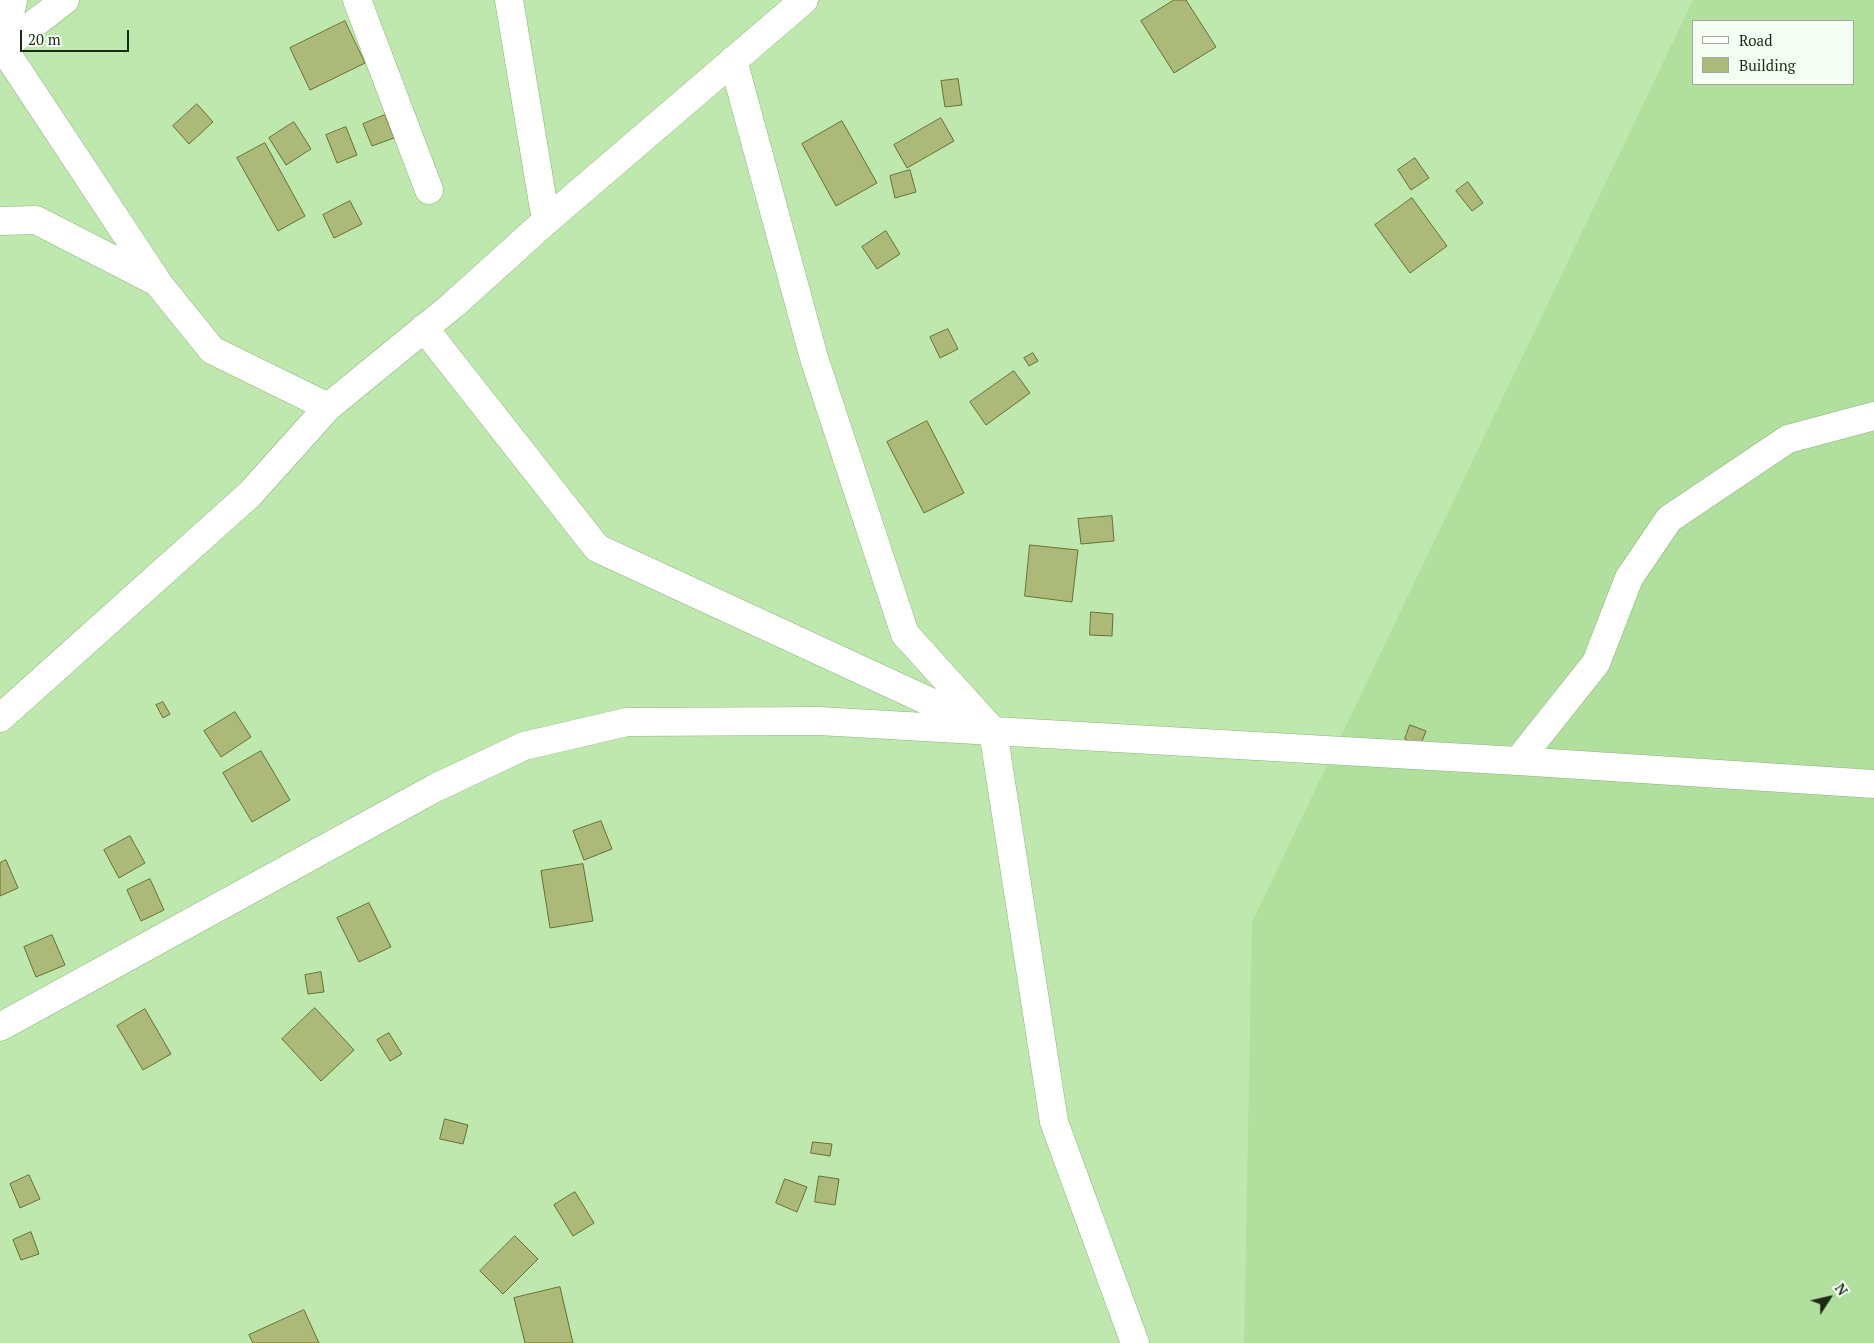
<!DOCTYPE html>
<style>
body{margin:0}
#map{position:relative;width:1874px;height:1343px;overflow:hidden;background:#bfe8af;font-family:"PT Serif",serif}
canvas{display:block}
.legend{position:absolute;left:1692px;top:20px;width:162px;height:65px;box-sizing:border-box;background:#f6fef3;border:1px solid #9ea99a;margin:0;padding:6px 9px;list-style:none;font-size:15px;color:#1a2a14}
.legend li{display:flex;align-items:center;gap:10px;height:25px}
.legend b{width:25px;border:1px solid #9ea99a}
.north{position:absolute;left:1804px;top:1273px;width:50px;height:50px;-webkit-text-stroke:4px #f6fef3;paint-order:stroke;rotate:55deg;font-size:14px;font-weight:700;line-height:20px;text-align:center;color:#1a2a14}
.north::after{content:'';display:block;margin:auto;width:18px;height:22px;background:#1a2a14;clip-path:polygon(50% 0,100% 100%,50% 72%,0 100%)}
.scale{position:absolute;left:20px;top:30px;width:109px;height:22px;box-sizing:border-box;border:2px solid #1a2a14;border-top:0;padding-left:6px;font-size:15px;line-height:18px;white-space:nowrap;color:#1a2a14;-webkit-text-stroke:4px #f6fef3;paint-order:stroke}
</style>
<div id="map">
<canvas width="1874" height="1343"></canvas>
<ul class="legend">
<li><b style="height:6px;background:#fff"></b>Road</li>
<li><b style="height:14px;background:#adb978"></b>Building</li>
</ul>
<div class="north">N</div>
<div class="scale">20 m</div>
</div>
<script>
const g = document.querySelector('canvas').getContext('2d');
g.lineJoin = 'round';
function paint(path, color) { g.fillStyle = color; g.fill(path, 'evenodd'); }
function stroke(path, color, width, dash) { g.strokeStyle = color; g.lineWidth = width; g.lineCap = dash ? 'butt' : 'round'; g.setLineDash(dash || []); g.stroke(path); }
paint(new Path2D(`
 M1693,0H1874V1343H1244L1252,922ZM1693,21H1853V84H1693Z`), '#b1df9e');
const building = new Path2D(`
 M1174,0H1186L1216,47L1174,73L1141,21Z
 M345,21L365,63L310,90L290,48Z
 M958,79L962,105L945,107L941,81Z
 M197,104L213,122L189,144L173,126Z
 M385,115L394,138L372,146L363,124Z
 M941,118L954,141L907,168L894,145Z
 M842,121L877,183L836,206L802,144Z
 M294,122L311,149L286,165L269,138Z
 M346,127L357,155L337,163L326,135Z
 M265,143L305,216L278,231L237,158Z
 M1415,158L1429,178L1411,190L1398,170Z
 M910,170L916,192L895,198L890,176Z
 M1468,182L1483,203L1472,211L1456,191Z
 M1412,198L1447,246L1410,273L1375,225Z
 M350,201L362,224L334,238L323,215Z
 M886,231L900,254L877,269L862,247Z
 M948,329L958,349L940,358L930,337Z
 M1033,353L1038,361L1029,366L1024,358Z
 M1014,371L1030,393L986,425L970,402Z
 M927,421L964,493L924,513L887,442Z
 M1112,516L1114,541L1081,544L1078,519Z
 M1030,545L1078,550L1072,602L1025,596Z
 M1091,612L1113,614L1112,636L1090,635Z
 M163,702L170,714L163,718L156,705Z
 M235,712L251,737L221,757L204,731Z
 M1410,725L1426,731L1420,746L1405,739Z
 M261,751L290,800L252,822L223,773Z
 M601,821L612,849L584,860L573,831Z
 M130,836L145,863L119,878L104,850Z
 M6,860L18,888L0,896V863Z
 M583,864L593,921L550,928L541,871Z
 M150,879L164,910L141,921L127,890Z
 M369,903L391,947L359,962L337,918Z
 M52,935L65,965L36,977L24,947Z
 M321,972L324,992L308,994L305,975Z
 M315,1008L354,1050L321,1081L282,1039Z
 M145,1009L171,1054L143,1070L117,1026Z
 M389,1033L402,1054L390,1061L377,1040Z
 M445,1119L468,1125L463,1144L440,1139Z
 M813,1142L832,1144L830,1156L811,1153Z
 M29,1175L40,1199L20,1208L10,1184Z
 M819,1176L839,1179L835,1205L815,1202Z
 M785,1179L807,1187L797,1212L776,1203Z
 M575,1192L594,1223L573,1236L554,1205Z
 M31,1232L39,1254L21,1260L13,1240Z
 M515,1236L538,1259L503,1294L480,1271Z
 M560,1287L573,1343H525L514,1298Z
 M304,1310L319,1343H253L249,1335Z`);
paint(building, '#adb978');
stroke(building, '#667030', 1);
const street = new Path2D(`
 M13,0L3,48L157,281
 M357,0L429,190
 M509,0L546,221
 M3,48L65,0
 M733,60L814,358L905,634L993,731L1054,1122L1135,1343
 M0,221L36,220L157,282L212,350L328,407
 M424,328L597,548L978,724
 M1518,761L1596,663L1629,578L1669,519L1788,439L1874,416
 M0,1027L435,788L524,746L627,722L819,721L1518,761L1874,784`);
const secondary = new Path2D(`
 M0,718L250,494L328,407L453,305L546,221L804,0`);
stroke(street, '#8cb37c', 29);
stroke(secondary, '#8cb37c', 29);
stroke(street, '#fff', 28);
stroke(secondary, '#fff', 28);
</script>
